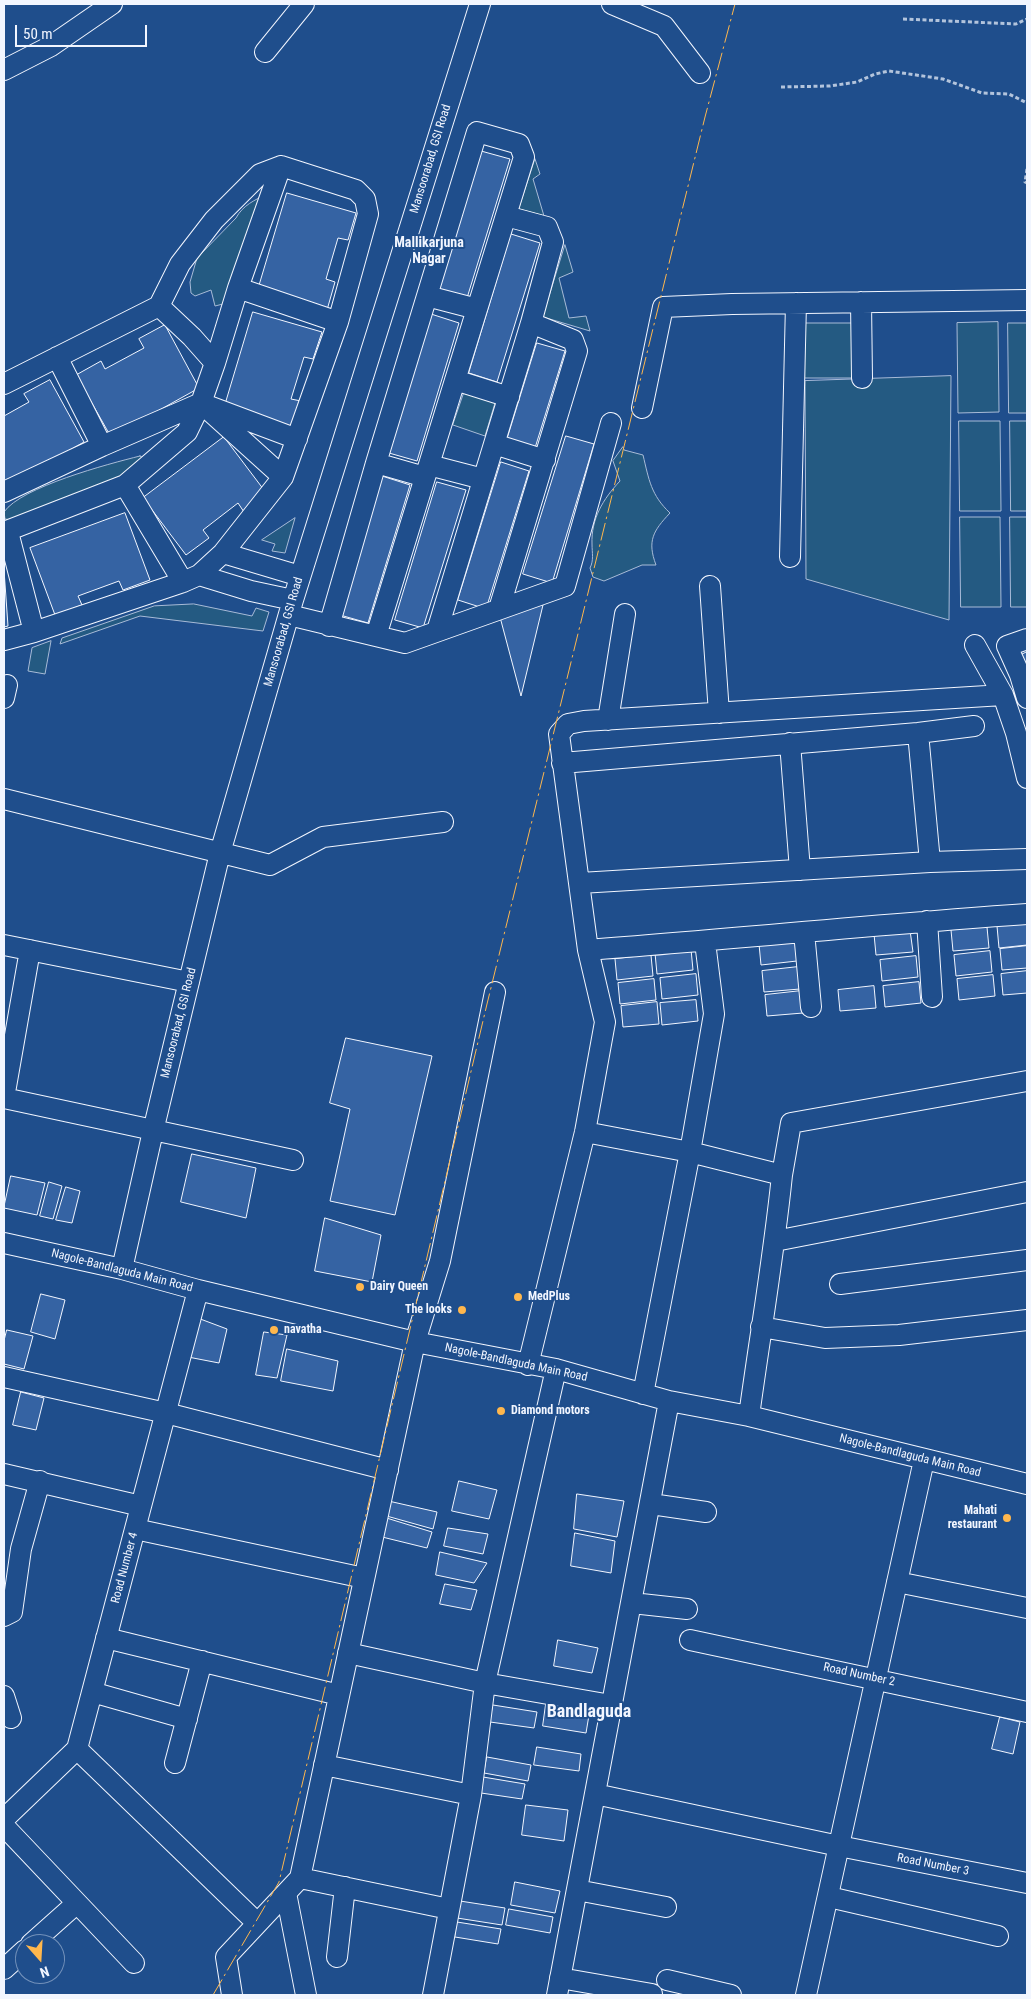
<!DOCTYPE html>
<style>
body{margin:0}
#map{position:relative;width:1031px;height:1999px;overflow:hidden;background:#1f4e8c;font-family:"Roboto Condensed",sans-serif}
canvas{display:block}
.frame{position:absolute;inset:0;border:5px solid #f2f6ff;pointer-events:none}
.north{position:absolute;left:15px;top:1934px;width:50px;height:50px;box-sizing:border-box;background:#1f4e8c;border:1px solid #7391ba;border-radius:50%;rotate:161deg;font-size:14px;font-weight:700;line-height:20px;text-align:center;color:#f2f6ff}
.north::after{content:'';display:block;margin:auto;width:18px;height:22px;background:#ffb74d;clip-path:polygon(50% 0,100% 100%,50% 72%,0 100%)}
.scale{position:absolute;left:15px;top:25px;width:132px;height:22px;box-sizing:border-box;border:2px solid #f2f6ff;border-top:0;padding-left:6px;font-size:15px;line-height:18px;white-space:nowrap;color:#f2f6ff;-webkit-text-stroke:4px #1f4e8c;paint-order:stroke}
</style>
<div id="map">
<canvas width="1031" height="1999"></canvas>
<div class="frame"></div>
<div class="north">N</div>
<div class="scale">50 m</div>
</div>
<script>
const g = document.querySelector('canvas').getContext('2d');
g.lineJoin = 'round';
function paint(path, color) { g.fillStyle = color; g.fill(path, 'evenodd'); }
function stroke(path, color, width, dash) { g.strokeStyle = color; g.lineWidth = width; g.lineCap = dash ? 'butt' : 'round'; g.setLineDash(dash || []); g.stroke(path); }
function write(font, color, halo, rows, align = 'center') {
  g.font = font + ' "Roboto Condensed",sans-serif'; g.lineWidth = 4; g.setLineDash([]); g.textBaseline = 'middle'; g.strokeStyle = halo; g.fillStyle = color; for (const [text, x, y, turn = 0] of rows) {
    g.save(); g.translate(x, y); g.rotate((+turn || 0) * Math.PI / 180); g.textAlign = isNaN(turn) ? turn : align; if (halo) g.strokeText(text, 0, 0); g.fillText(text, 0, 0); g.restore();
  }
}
const green = new Path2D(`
 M535,159L540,174L533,179L544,216L519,209Z
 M267,194L239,300L215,306L211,290L195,296L191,293L190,282L197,258L236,218C243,205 255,200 267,194Z
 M565,245L573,272L559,278L569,318L586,316L590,331L543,317Z
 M998,322L999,412L958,413L957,323Z
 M805,323H855V378H805Z
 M1008,323H1027V413H1009Z
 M951,376L949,620L806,579L805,381Z
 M464,393L495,403L485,436L453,425Z
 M959,421H1000L1001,511H960Z
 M1010,421H1027V511H1011Z
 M623,447L624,450L643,455C649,480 651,495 670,513C653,531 647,541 656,565H642L604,581L593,577L590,568C594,560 592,553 592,544C591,519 603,499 620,481L613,461Z
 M140,456L148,461L143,470L19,521L5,519L4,512C21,487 108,464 140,456Z
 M960,517H1000L1001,607H961Z
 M1010,517H1027V607H1011Z
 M295,518L285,553L272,551L275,544L262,540Z
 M194,604L252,616L256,608L269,612L263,631L140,616L60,644L62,638L154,606Z
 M51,641L45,674L28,671L32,648Z`);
paint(green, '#245a82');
stroke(green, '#a8bbd7', 1);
const building = new Path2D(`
 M481,151L510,159L467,298L439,289Z
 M287,193L356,213L348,240L338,238L326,279L335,282L327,310L258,290Z
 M511,234L540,243L497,382L469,373Z
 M253,312L322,332L313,359L304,357L291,399L301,401L293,429L224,409Z
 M431,314L459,323L417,461L389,453Z
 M165,325L199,388L111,437L76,375L101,361L105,369L144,348L139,339Z
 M537,343L565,351L535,448L507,440Z
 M50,380L84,442L4,487V416L29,402L24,394Z
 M566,436L594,444L552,583L523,574Z
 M224,437L267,494L244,512L238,503L203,530L209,538L186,555L143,498Z
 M501,462L529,471L486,609L458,600Z
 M382,476L410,485L368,623L340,615Z
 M437,482L466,490L423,628L395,620Z
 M125,513L150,580L123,590L119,581L78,596L82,605L55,615L30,548Z
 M4,570L8,626L4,627Z
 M543,605L521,696L500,617Z
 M1027,652V679L1017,657Z
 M1027,924V945L999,948L997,926Z
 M987,927L989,948L953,951L951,930Z
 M910,930L913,952L876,955L874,934Z
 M795,940L797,961L761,965L759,944Z
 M1027,946V968L1002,970L1000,949Z
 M691,949L693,970L657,974L655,953Z
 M990,951L992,972L956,976L954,955Z
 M651,955L653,976L617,980L615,959Z
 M916,956L918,977L882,981L880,960Z
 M798,967L800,989L764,992L762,971Z
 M1027,971V993L1003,995L1001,974Z
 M696,974L698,995L662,999L660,978Z
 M993,975L995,996L959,1000L957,979Z
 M654,979L656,1000L620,1004L618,983Z
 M919,982L921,1003L885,1007L883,986Z
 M874,986L876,1008L840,1011L838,990Z
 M801,991L803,1013L767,1016L765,995Z
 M696,1000L698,1021L662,1025L660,1003Z
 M657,1002L659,1024L623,1027L621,1006Z
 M346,1038L432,1056L395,1215L330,1201L350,1109L330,1103Z
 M192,1154L256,1168L246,1218L181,1202Z
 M11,1176L45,1183L37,1215L4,1208Z
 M49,1182L62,1186L53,1219L40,1216Z
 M66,1187L80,1191L72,1223L56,1220Z
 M325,1218L381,1235L372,1282L315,1271Z
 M41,1294L65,1300L55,1339L31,1332Z
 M195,1317L227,1329L219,1363L188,1357Z
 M7,1330L33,1336L24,1369L4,1364V1341Z
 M264,1332L287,1335L277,1378L256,1375Z
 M287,1349L338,1361L333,1391L281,1381Z
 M21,1392L44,1398L36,1430L13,1425Z
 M459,1481L497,1490L489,1519L452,1511Z
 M577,1494L624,1501L617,1537L574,1529Z
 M384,1500L437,1512L433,1529L383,1515Z
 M380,1516L432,1532L427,1548L374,1535Z
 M448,1528L488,1534L483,1554L444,1546Z
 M575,1533L615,1541L611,1573L571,1566Z
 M440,1552L487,1563L474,1583L436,1575Z
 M445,1584L477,1590L471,1610L440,1604Z
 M558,1640L598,1648L592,1673L554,1666Z
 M547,1697L591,1703L586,1733L543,1726Z
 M493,1705L537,1712L534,1728L490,1722Z
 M1000,1717L1020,1722L1013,1754L992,1749Z
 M537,1747L581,1754L579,1771L534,1765Z
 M487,1757L531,1765L528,1781L484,1773Z
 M483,1777L525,1784L522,1799L481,1793Z
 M526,1805L568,1810L564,1841L522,1835Z
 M515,1882L560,1891L555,1913L511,1905Z
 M460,1901L505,1908L502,1925L457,1918Z
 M509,1909L553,1917L550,1933L506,1925Z
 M457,1922L501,1929L498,1944L455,1937Z`);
paint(building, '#3563a3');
stroke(building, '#f2f6ff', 1);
const minor = new Path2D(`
 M612,4L664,26L700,73
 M265,52L304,4
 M4,70L51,46L112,4
 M506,216L547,227L553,242L531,323
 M238,288L281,166
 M427,296L477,309
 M861,302L862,378
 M159,306L192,337L215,363
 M57,357L102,446
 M455,380L509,397
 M4,384L159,306L180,264L214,220L260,174L281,166L356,190L365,199L368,214L338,322L283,477L223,553L199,575L183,582L34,632L4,640
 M642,408L663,307L732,304L1027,300
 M494,444L545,460
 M376,463L425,477
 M429,465L483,479
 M283,477L201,403L215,363L238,288L338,322
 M4,492L102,446L201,403L297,439
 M4,532L125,485
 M8,532L34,632
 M223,553L300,576
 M790,557L796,303
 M199,575L251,591L293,600
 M183,582L125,485L187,432L201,403
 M710,586L719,713
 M289,615L405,643L565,586L611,423
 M329,626L376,463L477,132L519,144L524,157L376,636
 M437,631L531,323L573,340L577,351L499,609
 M1027,639L1007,646L1020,675L1027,698
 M975,645L1003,695L1016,733L1027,778
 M4,698L7,685
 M608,720L625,614
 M918,733L930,862
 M790,743L800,870
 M562,763L918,733L974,726
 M4,799L270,865L323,837L443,822
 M580,883L930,862L1027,859
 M927,921L932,997
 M804,932L811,1007
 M4,945L189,982
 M588,950C735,939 881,924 1027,914
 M4,1098L293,1160
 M4,1098L30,950
 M585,1132L690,1152L782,1175C774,1255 760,1335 749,1416
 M782,1175L791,1123L1027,1081
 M775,1241L1027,1192
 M4,1243L122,1269L198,1290L415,1342L556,1369L669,1401L749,1416L1027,1484
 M122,1269L153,1131L220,853L293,600L480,4
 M840,1284L1027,1260
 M761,1327L825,1338L899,1335L1027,1320
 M528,1365L585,1132L605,1022L588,950L559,734L568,724L584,721L1003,695
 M4,1377L166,1413L388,1470
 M643,1394L690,1152L714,1014L705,942
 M4,1474L141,1506
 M651,1504L706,1512
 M135,1529L364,1578
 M897,1582L1027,1608
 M632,1603L687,1609
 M4,1616L12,1612L21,1549L40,1481
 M106,1638L339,1695
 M690,1640L1027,1712
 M348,1653L485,1683L611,1705
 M92,1692L187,1719
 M4,1696L11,1718
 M77,1749L257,1923
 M175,1763L202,1661
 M324,1765L471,1795
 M595,1794L839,1846L1027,1883
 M4,1819L77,1749L198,1290
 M4,1826L134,1963
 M300,1878L449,1909
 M577,1890L666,1907
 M286,1893L306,1995
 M829,1897L998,1936
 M31,1944L77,1903
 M337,1957L345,1887
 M4,1969L25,1950
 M560,1978L652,1994
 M667,1980L731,1995
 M232,1995L226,1957L300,1878L415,1342L440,1261L495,992
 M433,1995L471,1795L485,1683L556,1369
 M557,1995L669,1401
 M806,1995L924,1460`);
stroke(minor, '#f2f6ff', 22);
stroke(new Path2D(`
 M903,19L1016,24L1027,19
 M781,87L830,86L857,82L875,74L889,71L943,79L982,93L1009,94L1027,103
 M1027,169L1025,182L1027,183`), '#b3c4dc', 3, [4, 2.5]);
stroke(minor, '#1f4e8c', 20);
stroke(new Path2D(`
 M213,1995L279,1882L487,1004L705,117L735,4`), '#ffb74d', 1, [18, 4, 2.5, 4]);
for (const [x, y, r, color] of [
 [360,1287,5,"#ffb74d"],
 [518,1297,5,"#ffb74d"],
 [462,1310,5,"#ffb74d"],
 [274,1330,5,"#ffb74d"],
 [501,1411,5,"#ffb74d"],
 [1007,1518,5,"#ffb74d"]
]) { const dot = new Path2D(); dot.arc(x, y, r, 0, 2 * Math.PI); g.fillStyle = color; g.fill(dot); stroke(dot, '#1f4e8c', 2); }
write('12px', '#f2f6ff', '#1f4e8c', [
 ["Mansoorabad, GSI Road",431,159,-73],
 ["Mansoorabad, GSI Road",284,632,-74],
 ["Mansoorabad, GSI Road",179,1023,-76],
 ["Nagole-Bandlaguda Main Road",122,1271,14],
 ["Nagole-Bandlaguda Main Road",516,1363,12],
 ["Nagole-Bandlaguda Main Road",910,1456,14],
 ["Road Number 4",125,1568,-75],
 ["Road Number 2",859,1675,12],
 ["Road Number 3",933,1865,11]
]);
write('bold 12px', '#f2f6ff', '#1f4e8c', [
 ["Dairy Queen",370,1287],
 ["MedPlus",528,1297],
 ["The looks",452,1310,"right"],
 ["navatha",284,1330],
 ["Diamond motors",511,1411],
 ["Mahati",997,1511,"right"],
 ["restaurant",997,1525,"right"]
], 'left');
write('bold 14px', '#f2f6ff', '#1f4e8c', [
 ["Mallikarjuna",429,243],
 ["Nagar",429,259]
]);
write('bold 18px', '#f2f6ff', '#1f4e8c', [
 ["Bandlaguda",589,1712]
]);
</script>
